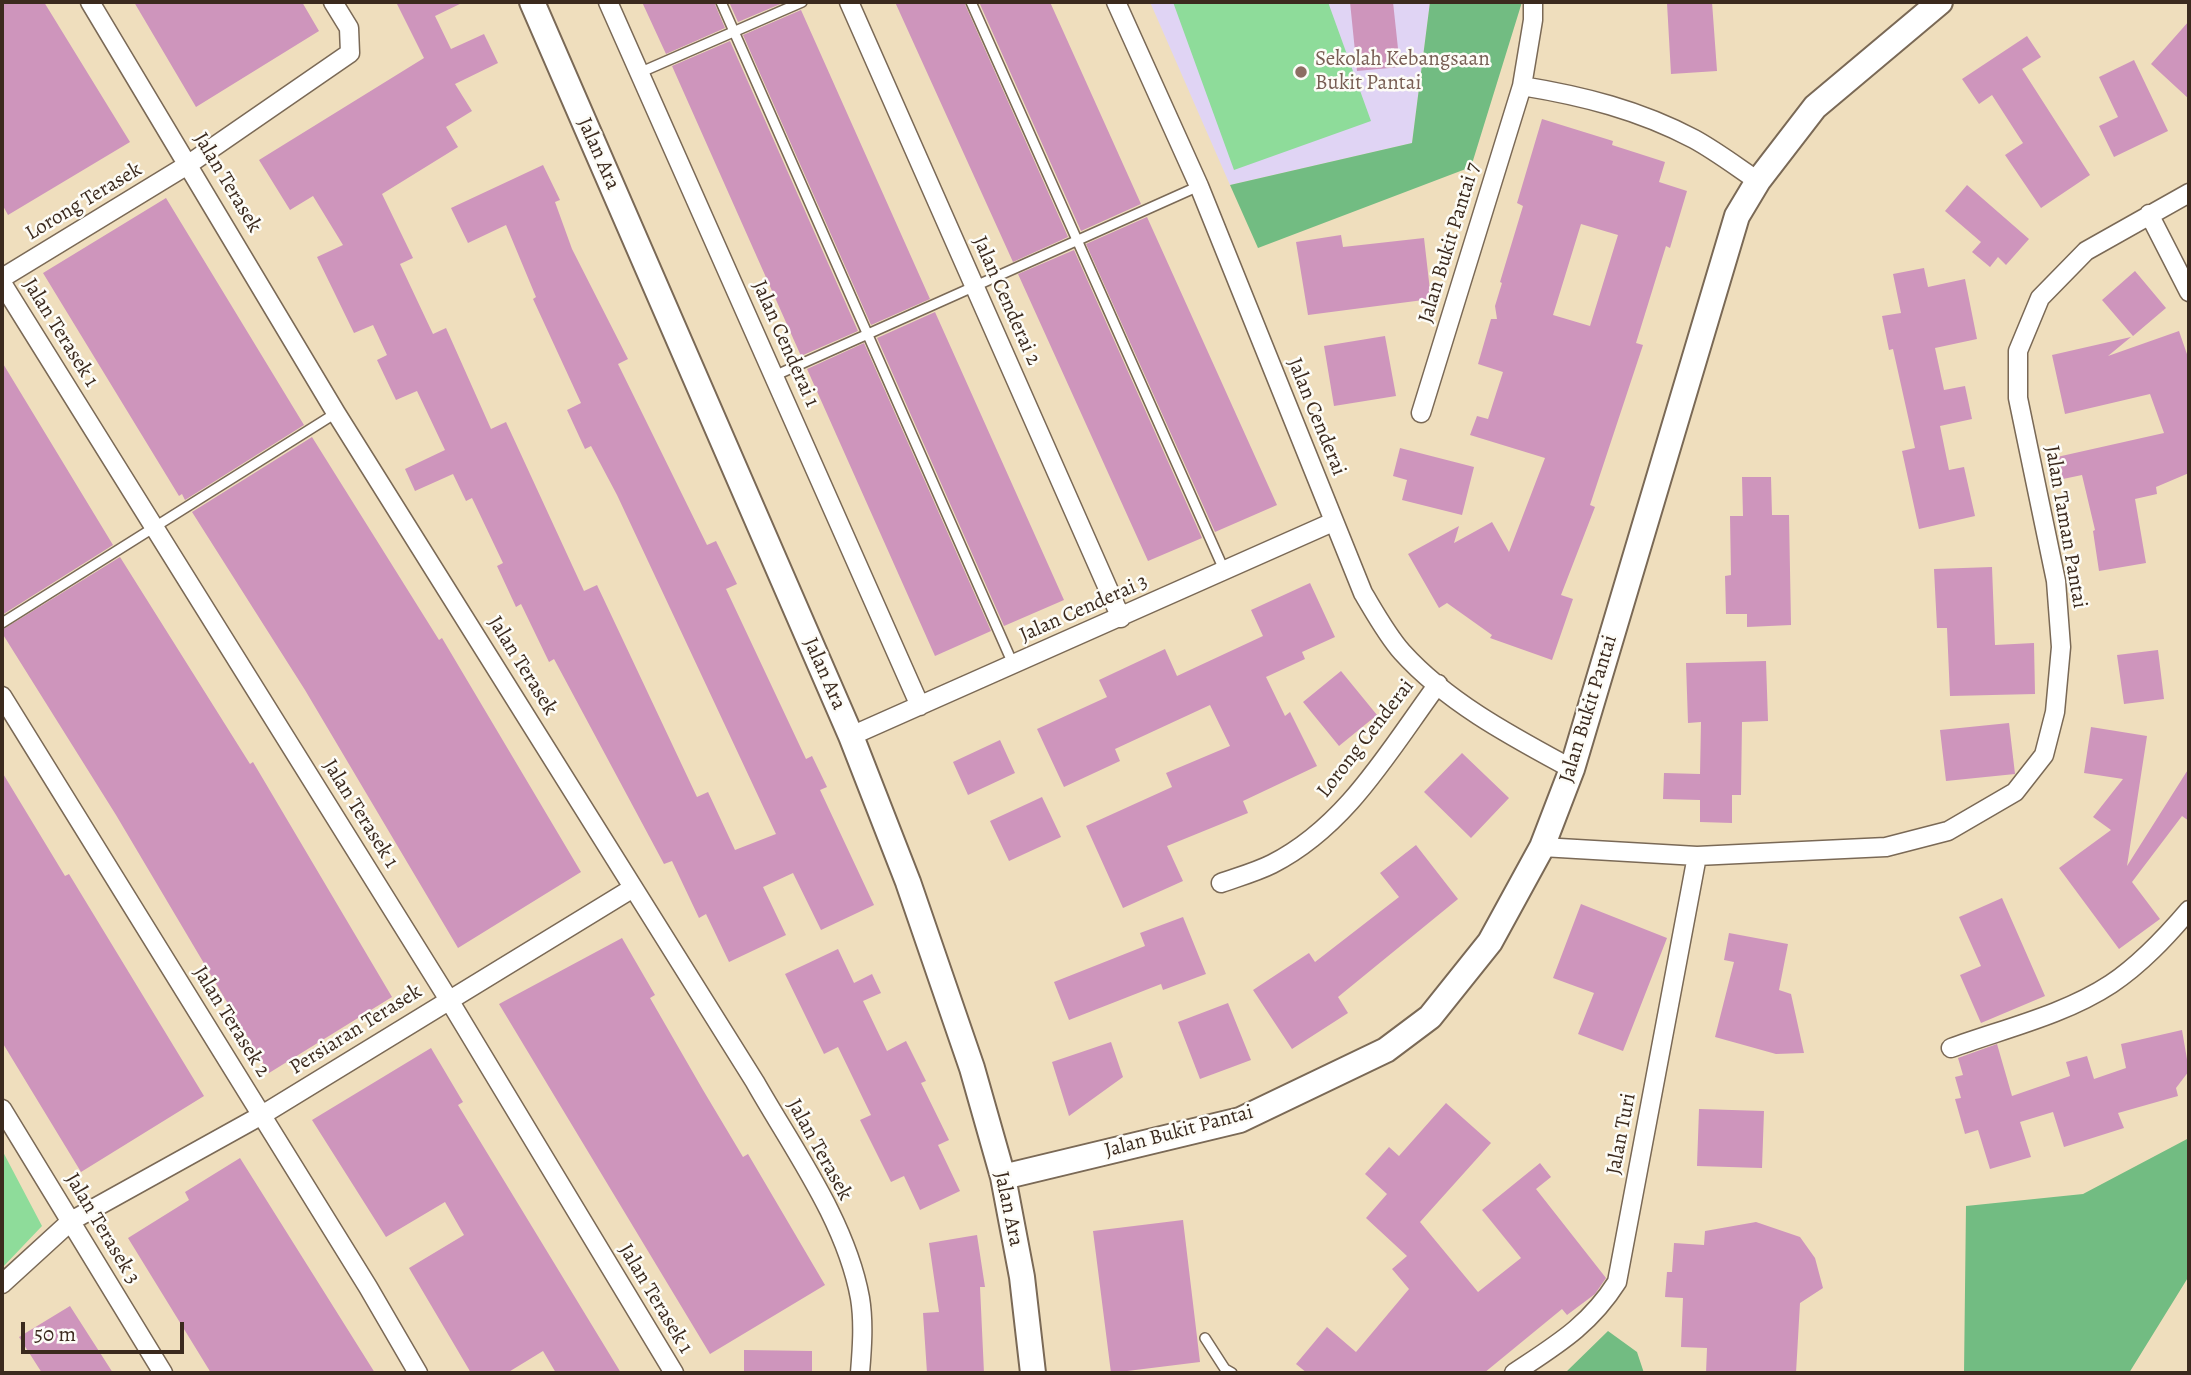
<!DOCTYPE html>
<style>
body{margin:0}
#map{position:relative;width:2191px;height:1375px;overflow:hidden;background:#efdebd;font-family:Alegreya,serif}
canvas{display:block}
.frame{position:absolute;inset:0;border:4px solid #3b2a1e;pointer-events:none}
.scale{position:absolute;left:21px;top:1322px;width:163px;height:32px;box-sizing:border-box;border:4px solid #3b2a1e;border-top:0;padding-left:9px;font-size:21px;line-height:24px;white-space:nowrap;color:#3b2a1e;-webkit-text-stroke:5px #fdfcf7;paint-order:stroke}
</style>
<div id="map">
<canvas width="2191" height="1375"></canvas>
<div class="frame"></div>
<div class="scale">50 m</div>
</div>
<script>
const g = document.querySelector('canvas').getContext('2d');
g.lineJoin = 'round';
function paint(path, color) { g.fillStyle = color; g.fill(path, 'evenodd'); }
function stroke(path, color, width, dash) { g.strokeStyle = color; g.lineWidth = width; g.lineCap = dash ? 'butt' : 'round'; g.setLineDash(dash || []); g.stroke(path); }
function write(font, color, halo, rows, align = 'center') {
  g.font = font + ' Alegreya,serif'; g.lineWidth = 5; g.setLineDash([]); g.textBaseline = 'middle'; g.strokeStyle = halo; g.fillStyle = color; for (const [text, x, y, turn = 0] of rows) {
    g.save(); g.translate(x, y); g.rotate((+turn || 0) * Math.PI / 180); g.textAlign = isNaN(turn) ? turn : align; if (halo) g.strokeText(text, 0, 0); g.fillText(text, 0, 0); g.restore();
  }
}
paint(new Path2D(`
 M1150,2H1430L1412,143L1230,185Z`), '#e0d4f4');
paint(new Path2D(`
 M1173,2H1328L1371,121L1234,170Z
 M2,1150L42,1226L2,1268Z`), '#8edc9a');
paint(new Path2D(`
 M1430,2H1522L1471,167L1258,248L1230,185L1412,143Z
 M2189,1138V1276L2129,1373H1964L1966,1206L2083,1194Z
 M1608,1331L1637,1352L1644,1373H1565Z`), '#72bc82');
paint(new Path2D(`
 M2,2H44L130,142L8,215L2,204Z
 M134,2H302L319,31L196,107Z
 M396,2H464L435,16L451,49L484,34L498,63L455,84L472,111L446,127L458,147L382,194L413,258L400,264L433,334L446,328L491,429L506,422L584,591L597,585L697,797L708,792L735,850L776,834L617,495L591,446L585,449L567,410L581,403L533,299L536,297L506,225L468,243L451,208L543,165L560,200L555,202L572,249L628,359L618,364L707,545L716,541L737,584L726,589L806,759L812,756L827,787L820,790L874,905L821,930L793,873L763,887L786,935L729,962L706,914L699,918L672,861L664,864L554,659L549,662L521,604L516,607L497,566L503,563L472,498L466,501L453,474L415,491L405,469L445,450L417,391L396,400L377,360L387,355L373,325L354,333L317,257L343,245L313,196L290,210L259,160L424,58Z
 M642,2H714L725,28L666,54Z
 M729,2H785L738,22Z
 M895,2H964L1068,237L1013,262Z
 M979,2H1050L1141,204L1081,231Z
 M1350,2H1393L1400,67L1357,71Z
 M1680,2H1712L1717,71L1671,74L1667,3Z
 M801,10L930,299L871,325L743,35Z
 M2189,21V99L2151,64Z
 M2027,36L2041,57L2022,69L2090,175L2041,208L2005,155L2023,143L1992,95L1979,104L1962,79Z
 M730,41L858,331L801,356L672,66Z
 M2134,60L2168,131L2114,157L2099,126L2118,117L2099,77Z
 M1542,119L1613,141L1612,145L1665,162L1659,182L1687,191L1670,248L1666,246L1636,343L1643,345L1590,505L1595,507L1561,595L1573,599L1552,660L1490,638L1492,635L1447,603L1439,608L1408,554L1459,526L1454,543L1492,522L1509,552L1545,458L1470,435L1477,416L1488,419L1503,372L1478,364L1491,319H1497L1495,306L1502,283L1500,282L1523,206L1517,203ZM1581,224L1618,235L1590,326L1553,315Z
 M1967,185L2029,239L2006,265L1998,257L1990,267L1972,252L1981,242L1945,211Z
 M166,198L304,425L185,500L182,494L179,496L43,273Z
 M1147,217L1277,505L1215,532L1086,244Z
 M1341,235L1343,247L1424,238L1431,299L1308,315L1296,242Z
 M1074,250L1202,538L1148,561L1018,274Z
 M1924,268L1928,287L1965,279L1977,339L1935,348L1944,390L1965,386L1972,419L1940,426L1949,470L1964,467L1975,516L1919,529L1902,451L1915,448L1893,349L1889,350L1882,316L1901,313L1893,274Z
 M2135,271L2166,308L2133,336L2102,300Z
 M935,312L1064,600L1004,626L877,338Z
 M2179,331L2189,360V473L2156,487L2157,494L2135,499L2146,563L2099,571L2093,531L2095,530L2082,475L2063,479L2057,457L2164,433L2150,394L2065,414L2052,355L2131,337L2108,356Z
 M1385,336L1396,396L1334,406L1324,346Z
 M864,343L991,631L935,656L807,369Z
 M2,362L113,545L2,615Z
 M312,437L439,640L442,638L581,872L458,948L305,690L192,512Z
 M1400,448L1474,467L1462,515L1402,500L1407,480L1393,476Z
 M1742,477H1771L1772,515H1789L1791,625L1747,627V614H1726L1725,576L1731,575L1730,516H1743Z
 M120,557L250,764L253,762L392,997L269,1073L116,815L2,633V630Z
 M1992,567L1995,645L2034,643L2035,694L1950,696L1947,628H1937L1934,569Z
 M1310,583L1335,637L1302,652L1305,659L1266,677L1285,716L1290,712L1317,766L1243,801L1248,813L1167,846L1183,881L1123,908L1086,826L1172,787L1166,773L1230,746L1210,705L1115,749L1120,761L1064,787L1037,729L1107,697L1099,680L1165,649L1177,676L1263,636L1251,610Z
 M2158,650L2164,699L2124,704L2117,655Z
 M1766,661L1768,721L1742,722L1741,795H1732V823L1700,822V800L1663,799L1664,773L1700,774L1701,722L1688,723L1686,663Z
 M1341,671L1377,715L1339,746L1303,702Z
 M2009,723L2015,774L1946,781L1940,730Z
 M2091,727L2147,736L2127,866L2189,768V821L2182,816L2132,882L2160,919L2119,949L2059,868L2111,830L2093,817L2123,779L2084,773Z
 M1000,740L1015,773L968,795L953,762Z
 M1462,753L1509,798L1471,838L1424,792Z
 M2,772L65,876L69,874L204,1096L81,1172L2,1042Z
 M1042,797L1061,837L1009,861L990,821Z
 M1416,845L1458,899L1338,997L1348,1013L1292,1049L1253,990L1309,953L1315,962L1399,897L1380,873Z
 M2002,898L2045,996L1981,1023L1960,975L1981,966L1959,917Z
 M1581,904L1667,938L1623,1051L1578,1034L1594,993L1553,978Z
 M1183,917L1206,974L1163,990L1161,984L1069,1020L1054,982L1145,946L1140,933Z
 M1729,933L1788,944L1779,990L1791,994L1804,1053L1776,1054L1715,1037L1734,962L1724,960Z
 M622,938L655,995L650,998L703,1090L743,1157L748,1154L825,1285L710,1354L499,1004Z
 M838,949L854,983L872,974L881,993L863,1001L887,1051L906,1041L926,1081L921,1083L949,1140L938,1145L960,1191L920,1210L904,1176L891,1182L860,1120L871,1115L838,1047L824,1054L785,974Z
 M1228,1003L1251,1060L1200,1079L1178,1022Z
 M2182,1030L2189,1071L2176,1088L2178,1096L2118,1113L2124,1128L2064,1147L2053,1112L2020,1122L2031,1157L1990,1169L1978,1130L1965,1134L1955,1099L1961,1098L1955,1077L1963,1075L1958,1058L1997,1044L2012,1096L2070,1076L2066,1062L2087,1056L2094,1079L2126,1068L2121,1044Z
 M1111,1042L1123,1077L1069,1116L1052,1062Z
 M431,1048L463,1102L458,1105L621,1373H556L543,1351L507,1373H471L409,1268L464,1235L445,1202L386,1237L312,1120Z
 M1446,1103L1491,1143L1420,1222L1478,1292L1521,1258L1482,1210L1540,1163L1551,1177L1536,1189L1606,1278L1595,1294L1567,1315L1562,1309L1484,1373H1307L1296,1364L1327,1327L1356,1352L1409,1289L1392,1269L1407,1256L1366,1218L1387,1194L1365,1174L1389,1147L1399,1156Z
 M1699,1109L1764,1111L1762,1168L1697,1166Z
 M240,1158L375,1373H211L128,1238L189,1200L185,1192Z
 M1183,1220L1200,1362L1111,1373L1093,1231Z
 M1756,1222L1800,1237L1815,1258L1823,1288L1800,1303L1796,1373H1706L1707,1348L1681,1347L1683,1298L1665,1297L1667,1272H1672L1674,1243L1704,1245L1705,1231Z
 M977,1235L985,1287H980L984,1373H927L923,1313L939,1312L929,1243Z
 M70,1306L113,1373H42L19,1337Z
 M744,1350L812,1351V1373H744Z`), '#ce95bc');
const lane = new Path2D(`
 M721,2L1013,664
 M971,2L1225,572
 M639,73L802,2
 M774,376L1199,186
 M2,623L336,413
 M1205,1338L1225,1369L1232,1373`);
const street = new Path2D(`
 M90,2L336,413L755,1082C793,1149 846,1221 860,1298C864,1322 862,1349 860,1373
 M608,2L920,706
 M849,2L1121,618
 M1116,2L1199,186L1363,593C1375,613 1387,635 1402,652C1448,703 1513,737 1572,769
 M1522,86C1583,96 1639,110 1694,139C1716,151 1737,167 1758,181
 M2149,214L2189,292
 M2,278L189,164L350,53L349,28L333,2
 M2,283L449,1000L674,1373
 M1421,413L1522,86L1533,20V2
 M2,696L368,1287L418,1373
 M851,736L1333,522
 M1542,847L1697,856L1886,847L1948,831L2015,792L2044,755L2055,712L2061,647L2056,581L2018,398V351L2040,298L2086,251L2189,193
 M1221,883C1238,877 1256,872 1272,864C1347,826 1390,749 1438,684
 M1951,1048C2003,1029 2064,1015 2111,984C2141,964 2166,937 2189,910
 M2,1109L163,1373
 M2,1284L71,1221L262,1115L633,888
 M1514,1373C1556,1345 1589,1326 1617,1282L1697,856`);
const secondary = new Path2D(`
 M532,2L851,736L908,882L972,1068L1003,1177L1022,1277L1033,1373
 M1003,1177L1240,1120L1386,1050L1430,1017L1490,942L1542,847L1572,769L1737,216L1758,181L1815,107L1940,2`);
stroke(lane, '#7a6956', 12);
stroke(street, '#7a6956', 21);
stroke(secondary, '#7a6956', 28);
stroke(lane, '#fff', 9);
stroke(street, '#fff', 18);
stroke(secondary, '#fff', 24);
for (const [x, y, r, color] of [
 [1301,72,7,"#8d6e63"]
]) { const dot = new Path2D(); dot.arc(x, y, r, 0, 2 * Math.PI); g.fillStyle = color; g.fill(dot); stroke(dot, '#fdfcf7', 2.5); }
write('21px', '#785e54', '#fdfcf7', [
 ["Sekolah Kebangsaan",1315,60],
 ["Bukit Pantai",1315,84]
], 'left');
write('21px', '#3b2a1e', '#fdfcf7', [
 ["Jalan Ara",598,154,66],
 ["Jalan Terasek",227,183,59],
 ["Lorong Terasek",84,202,-31],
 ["Jalan Bukit Pantai 7",1450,243,-73],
 ["Jalan Cenderai 2",1006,301,66],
 ["Jalan Terasek 1",60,333,58],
 ["Jalan Cenderai 1",785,344,66],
 ["Jalan Cenderai",1316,417,68],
 ["Jalan Taman Pantai",2065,527,80],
 ["Jalan Cenderai 3",1084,609,-24],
 ["Jalan Terasek",522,666,58],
 ["Jalan Ara",824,674,66],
 ["Jalan Bukit Pantai",1589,709,-73],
 ["Lorong Cenderai",1366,739,-52],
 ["Jalan Terasek 1",360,814,58],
 ["Jalan Terasek 2",231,1022,58],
 ["Persiaran Terasek",356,1030,-32],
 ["Jalan Bukit Pantai",1179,1132,-15],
 ["Jalan Turi",1622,1134,-79],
 ["Jalan Terasek",819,1150,61],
 ["Jalan Ara",1008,1209,78],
 ["Jalan Terasek 3",102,1229,59],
 ["Jalan Terasek 1",655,1299,59]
]);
</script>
